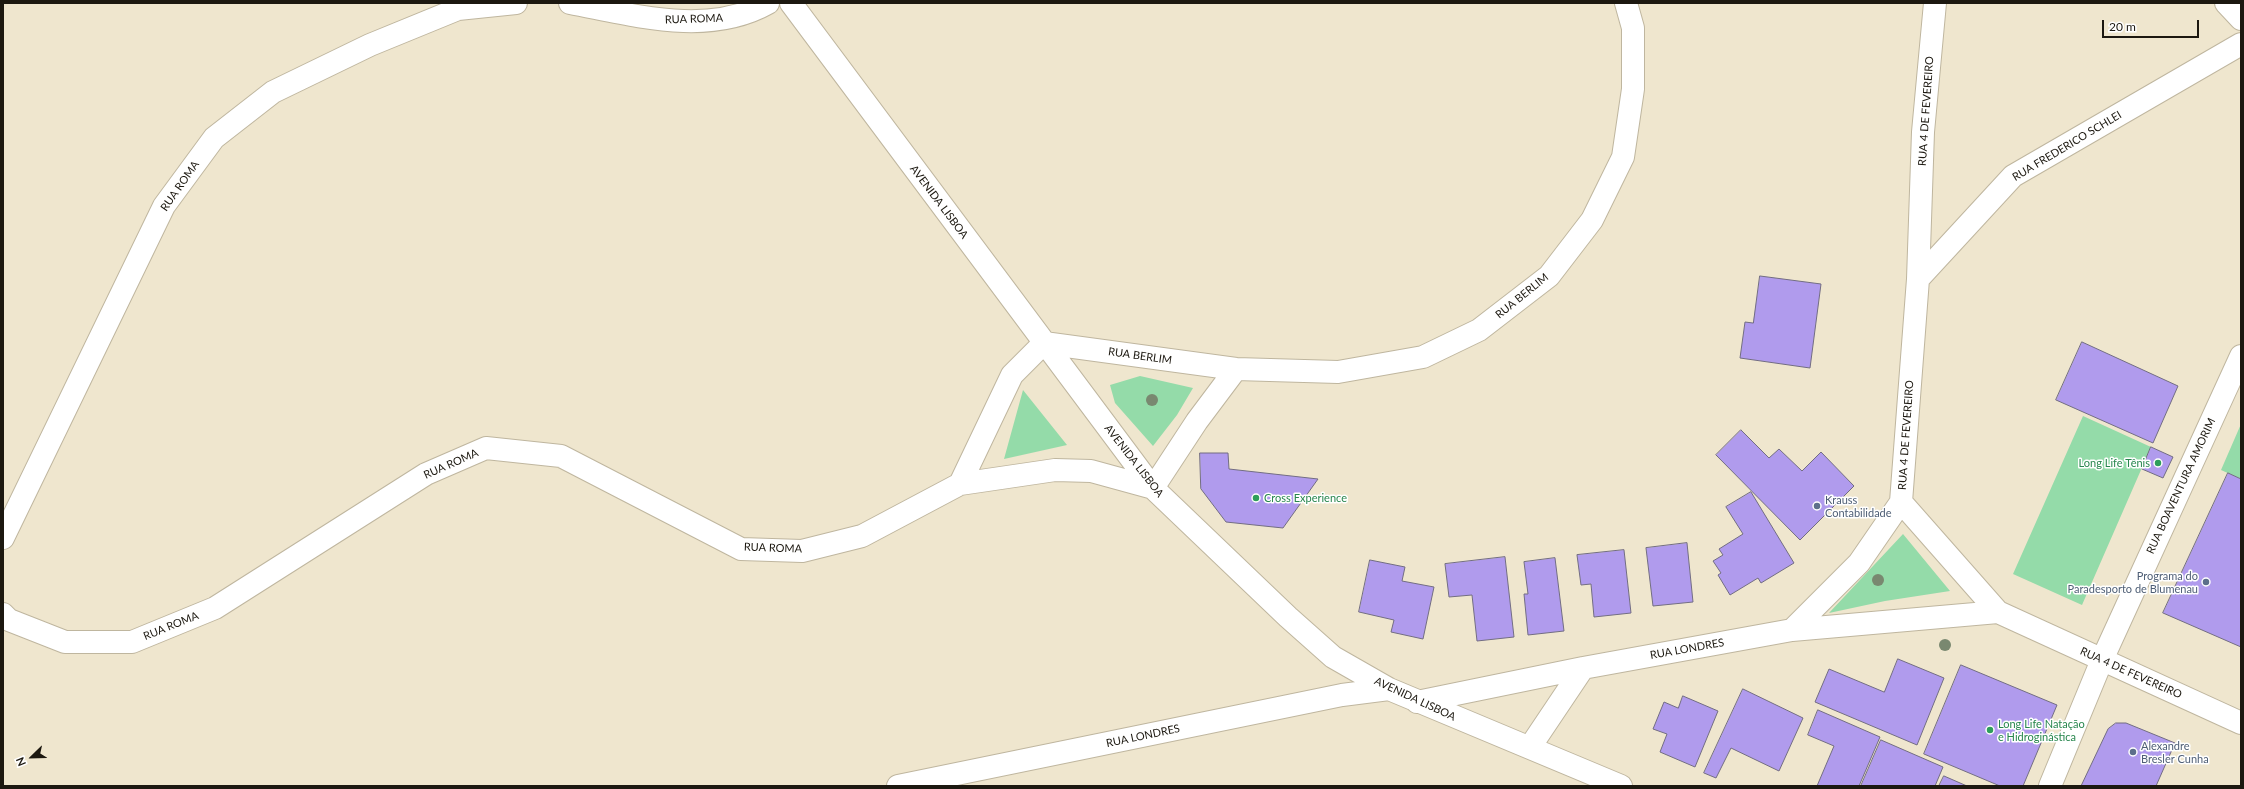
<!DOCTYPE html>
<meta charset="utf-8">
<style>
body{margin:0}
#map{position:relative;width:2244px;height:789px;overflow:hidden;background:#efe6ce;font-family:Lato,sans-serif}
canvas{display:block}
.frame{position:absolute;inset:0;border:4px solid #1c1810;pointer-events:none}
.north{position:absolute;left:12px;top:737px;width:40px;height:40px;-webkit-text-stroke:3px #fff;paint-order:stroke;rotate:247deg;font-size:11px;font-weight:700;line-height:16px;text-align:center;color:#1c1810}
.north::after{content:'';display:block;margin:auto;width:14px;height:18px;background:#1c1810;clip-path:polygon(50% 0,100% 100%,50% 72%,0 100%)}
.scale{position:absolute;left:2102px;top:20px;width:97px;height:18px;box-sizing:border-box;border:2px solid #1c1810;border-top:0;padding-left:5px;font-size:12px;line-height:14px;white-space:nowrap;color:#1c1810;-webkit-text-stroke:3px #fff;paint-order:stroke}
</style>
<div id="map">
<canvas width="2244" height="789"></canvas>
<div class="frame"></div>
<div class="north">N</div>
<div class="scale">20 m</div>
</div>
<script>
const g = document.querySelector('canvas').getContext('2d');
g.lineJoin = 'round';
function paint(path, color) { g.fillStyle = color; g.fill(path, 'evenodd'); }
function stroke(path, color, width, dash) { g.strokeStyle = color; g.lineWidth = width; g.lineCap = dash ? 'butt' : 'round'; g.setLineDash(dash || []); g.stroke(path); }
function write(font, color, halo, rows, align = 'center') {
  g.font = font + ' Lato,sans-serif'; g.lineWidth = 3; g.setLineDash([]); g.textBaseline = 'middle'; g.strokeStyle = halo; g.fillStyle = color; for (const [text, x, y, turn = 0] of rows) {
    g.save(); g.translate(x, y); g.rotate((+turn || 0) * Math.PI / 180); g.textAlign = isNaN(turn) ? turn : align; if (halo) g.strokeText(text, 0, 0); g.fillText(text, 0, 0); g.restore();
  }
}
paint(new Path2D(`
 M1140,376L1193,388L1177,415L1153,446L1115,403L1110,385Z
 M1023,390L1067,445L1004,459Z
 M2083,416L2151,447L2082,605L2013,574Z
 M2241,424V479L2221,470Z
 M1903,534L1950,591L1885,601L1829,613Z`), '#94dba9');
const building = new Path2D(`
 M1760,276L1821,284L1810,368L1740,358L1745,322L1753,323Z
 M2082,342L2178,386L2153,443L2056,400Z
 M1741,430L1769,458L1779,449L1802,471L1821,452L1854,486L1800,540L1716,455Z
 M2151,447L2173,457L2163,478L2142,469Z
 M1200,453H1228L1229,469L1318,479L1283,528L1226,522L1201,489Z
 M2228,473L2241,479V647L2163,613Z
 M1751,492L1794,563L1761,583L1758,578L1730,595L1718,575L1721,573L1713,561L1723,555L1719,549L1743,534L1726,507Z
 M1687,543L1693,602L1653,606L1646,548Z
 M1624,550L1631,613L1594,617L1591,584L1581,585L1577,555Z
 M1505,557L1514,637L1477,641L1472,595L1449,597L1445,564Z
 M1555,558L1564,631L1528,635L1524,594H1528L1524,562Z
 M1370,560L1405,567L1402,581L1434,587L1423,639L1391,632L1394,620L1359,612Z
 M1898,659L1944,678L1917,745L1815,702L1829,669L1884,692Z
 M1961,665L2057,705L2023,786H2000L1924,754Z
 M1743,689L1803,718L1779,771L1731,748L1716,778L1704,773Z
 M1683,696L1718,711L1695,767L1660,752L1667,734L1653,729L1664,702L1678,708Z
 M1818,710L1880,737L1859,786H1817L1834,746L1808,735Z
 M2116,723H2126L2175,743L2156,786H2081L2108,729Z
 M1881,740L1943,767L1935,786H1861Z
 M1944,776L1967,786H1939Z`);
paint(building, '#b09bed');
stroke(building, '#726d82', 1);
const minor = new Path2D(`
 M570,3C634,15 708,37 768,3
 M791,3L1153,488L1288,617L1333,657L1389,689L1621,786
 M1935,3L1923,132L1918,279L1901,502L1998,612L2241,723
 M2226,3L2241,19
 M1918,279L2013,176L2241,44
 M960,484L1012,375L1044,343L1236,369L1338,372L1423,357L1479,330L1549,276L1592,220L1623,157L1633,89V28L1626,3
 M3,538L164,206L214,138L273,92L370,45L458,9L516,3
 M3,614L9,620L65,642H132L215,608L426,474L486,448L561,456L741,549L802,551L862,536L960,484L1055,470L1091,471L1153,488L1197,421L1236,369
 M1792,630L1859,563L1901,502
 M1417,702L1583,668L1792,630L1998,612
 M1530,747L1583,668
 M898,786L1342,695L1389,689
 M2050,786L2102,660L2241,356`);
stroke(minor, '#bfb69f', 24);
stroke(minor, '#fff', 22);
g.fillStyle = '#798870';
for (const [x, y] of [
 [1152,400],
 [1878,580],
 [1945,645]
]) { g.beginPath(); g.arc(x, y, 6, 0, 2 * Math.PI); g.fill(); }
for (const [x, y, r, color] of [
 [2158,463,4,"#2e9e5b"],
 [1256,498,4,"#2e9e5b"],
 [1817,506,4,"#5c6f8a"],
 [2206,582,4,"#5c6f8a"],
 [1990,730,4,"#2e9e5b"],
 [2133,752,4,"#5c6f8a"]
]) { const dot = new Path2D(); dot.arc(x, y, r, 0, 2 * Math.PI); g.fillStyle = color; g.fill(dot); stroke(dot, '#fff', 1.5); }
write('11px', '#1c1810', '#fff', [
 ["RUA ROMA",694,19,-2],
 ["RUA 4 DE FEVEREIRO",1926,111,-86],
 ["RUA FREDERICO SCHLEI",2067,146,-31],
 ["RUA ROMA",180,186,-55],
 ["AVENIDA LISBOA",939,202,53],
 ["RUA BERLIM",1522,296,-39],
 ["RUA BERLIM",1140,356,8],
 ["RUA 4 DE FEVEREIRO",1906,435,-86],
 ["AVENIDA LISBOA",1134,461,52],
 ["RUA ROMA",451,464,-24],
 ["RUA BOAVENTURA AMORIM",2181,486,-65],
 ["RUA ROMA",773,548,2],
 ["RUA ROMA",171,626,-22],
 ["RUA LONDRES",1687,649,-10],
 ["RUA 4 DE FEVEREIRO",2131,673,24],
 ["AVENIDA LISBOA",1415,699,25],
 ["RUA LONDRES",1143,736,-12]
]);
write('11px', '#27864d', '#fff', [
 ["Long Life Tênis",2150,463,"right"],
 ["Cross Experience",1264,498],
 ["Long Life Natação",1998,724],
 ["e Hidroginástica",1998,737]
], 'left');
write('11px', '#4e5e75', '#fff', [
 ["Krauss",1825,500],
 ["Contabilidade",1825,513],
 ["Programa do",2198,576,"right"],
 ["Paradesporto de Blumenau",2198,589,"right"],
 ["Alexandre",2141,746],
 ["Bresler Cunha",2141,759]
], 'left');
</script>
